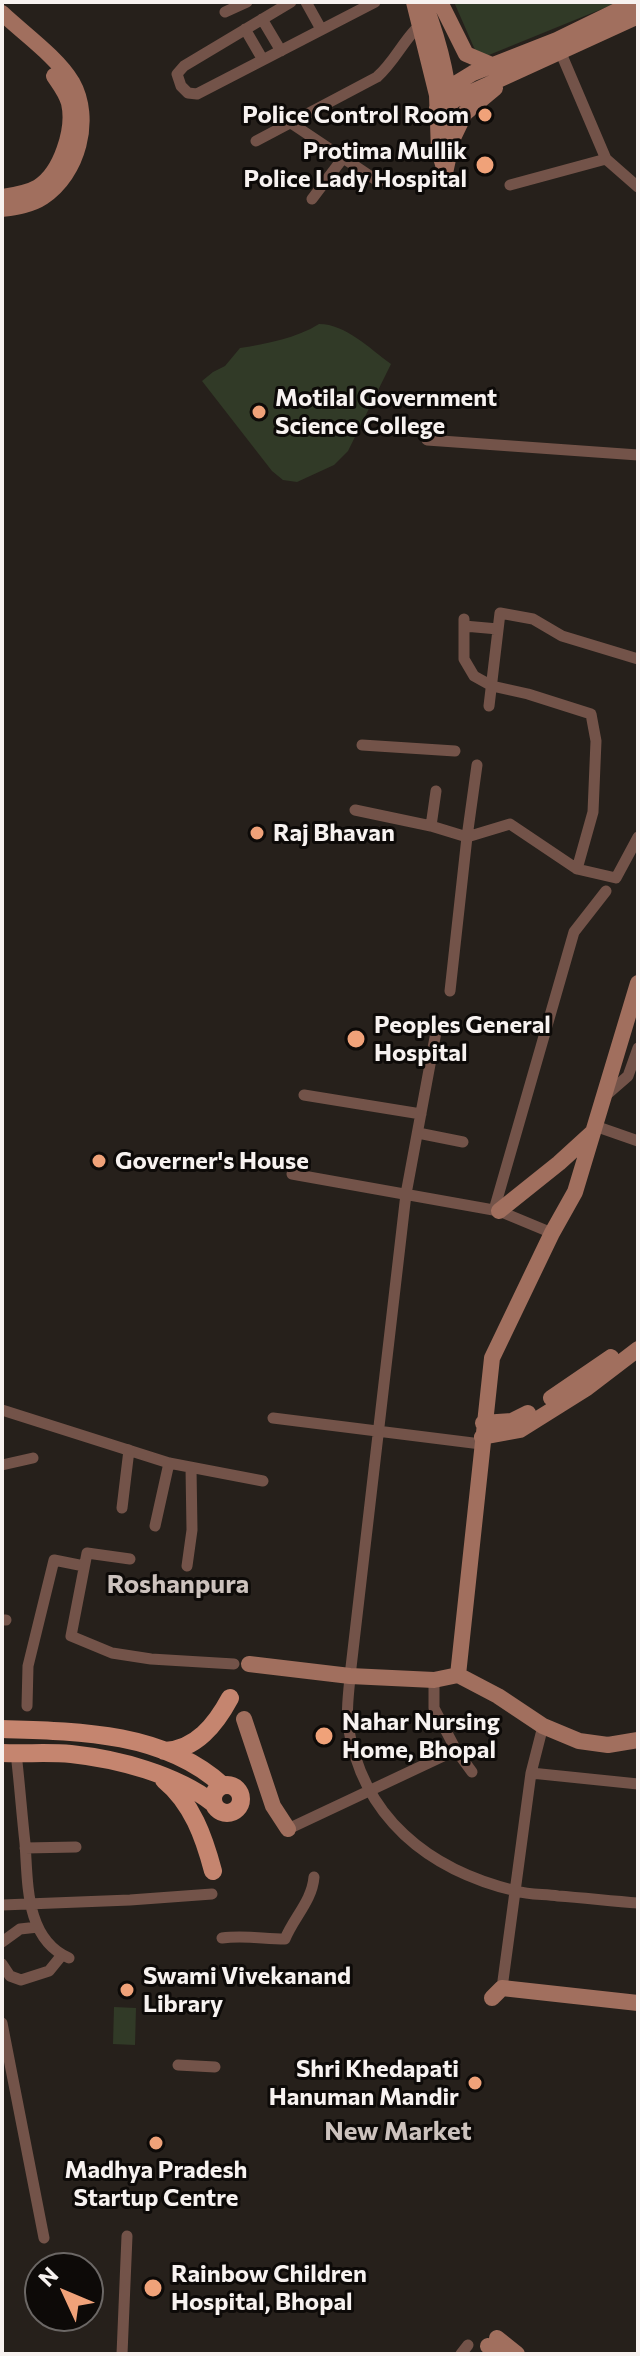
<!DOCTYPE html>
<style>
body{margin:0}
#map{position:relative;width:640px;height:2356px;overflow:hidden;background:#26201b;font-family:Commissioner,sans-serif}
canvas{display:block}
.frame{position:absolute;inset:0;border:4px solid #f7f2f0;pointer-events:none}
.north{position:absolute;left:24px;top:2252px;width:80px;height:80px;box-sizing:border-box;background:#0d0a08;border:2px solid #6b6765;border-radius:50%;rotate:314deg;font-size:22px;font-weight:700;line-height:32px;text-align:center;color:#f7f2f0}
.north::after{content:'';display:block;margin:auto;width:28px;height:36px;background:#f0a279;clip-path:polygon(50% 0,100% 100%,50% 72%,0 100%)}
</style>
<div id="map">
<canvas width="640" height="2356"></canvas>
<div class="frame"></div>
<div class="north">N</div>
</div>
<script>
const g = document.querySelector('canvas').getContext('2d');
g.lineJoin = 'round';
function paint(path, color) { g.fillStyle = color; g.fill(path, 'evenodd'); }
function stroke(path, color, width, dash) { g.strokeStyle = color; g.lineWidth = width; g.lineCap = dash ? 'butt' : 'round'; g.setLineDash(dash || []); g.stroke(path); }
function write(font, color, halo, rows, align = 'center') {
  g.font = font + ' Commissioner,sans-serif'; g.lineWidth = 6; g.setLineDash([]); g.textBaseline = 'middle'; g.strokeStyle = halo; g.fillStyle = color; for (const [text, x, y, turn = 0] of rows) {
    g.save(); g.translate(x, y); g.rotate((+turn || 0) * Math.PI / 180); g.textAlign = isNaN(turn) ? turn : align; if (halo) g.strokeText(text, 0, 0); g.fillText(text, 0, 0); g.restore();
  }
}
paint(new Path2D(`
 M454,2H619L479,59Z
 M319,324C346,324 370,349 391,364L348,451L334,465L297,482L283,480L272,471L202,381L213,372L225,366L240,348C266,344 297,338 319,324Z
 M114,2007L136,2008L135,2045L113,2044Z`), '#313a27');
stroke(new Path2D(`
 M291,2L184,66L177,74L181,86L188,93L197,94L375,2
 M306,2L321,29
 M225,12L247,2
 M262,19L281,51
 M245,29L263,60
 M560,51L606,159L638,187
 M291,123L379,182
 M256,141L377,77C393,63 401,45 415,30
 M510,185L606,159
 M312,199L343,158
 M427,440L638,455
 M464,619V659L474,676L492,686L528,694L591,714L596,741L593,812L577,869
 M464,626L498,629
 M489,706L500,613L533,619L562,636L638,659
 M362,745L455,751
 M355,810L431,826L467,837L510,824L577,869L616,878L638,837
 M431,826L436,791
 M450,991L467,837L477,765
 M436,1032L406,1194L350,1676C349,1692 346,1709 348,1725C362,1817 428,1870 516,1891C529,1895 544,1894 558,1896C585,1898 611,1901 638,1903
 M304,1095L421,1114
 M605,1096L628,1076L638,1048
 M595,1126L638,1141
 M418,1133L463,1142
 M292,1174L499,1211L552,1233
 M494,1210L574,932L606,891
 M2,1410L169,1463L263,1481
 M273,1418L481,1444
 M2,1465L33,1458
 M122,1508L129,1450
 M155,1526L169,1463
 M130,1559L87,1553L71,1636L112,1653L151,1659L234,1664
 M187,1566L192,1530L191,1468
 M2,1620H6
 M434,1680V1708L456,1750L472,1772
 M27,1706L28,1666L54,1560L84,1566
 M17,1762C20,1789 22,1816 25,1843C28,1883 25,1939 69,1958
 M531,1773L638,1784
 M288,1829L456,1750
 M25,1848L76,1847
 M2,1905L130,1900L212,1894
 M222,1938C244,1935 264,1939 285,1939C294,1917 312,1901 314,1877
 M2,1942L20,1929L38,1927
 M2,1964L10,1976L21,1980L49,1971L62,1955
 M502,1988L531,1773L543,1726
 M2,2023L44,2238
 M178,2065L215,2067
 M122,2354L127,2236
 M461,2354L468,2345`), '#735349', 11);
stroke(new Path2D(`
 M414,2L437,95L439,151L445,171
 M424,2C444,54 459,118 445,173
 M440,2L466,54L492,65
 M2,13C23,33 57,57 72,82C93,119 78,174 43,197C31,205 16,207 2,209
 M437,95L473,73L557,40L635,2
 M437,108L638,16
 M452,140L465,113L495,88
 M2,197C14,195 28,193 38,187C61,173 75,129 69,103C66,92 60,85 54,76
 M499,1211L559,1163L593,1132
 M551,1398L611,1357
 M483,1423L512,1421L528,1413
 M482,1437L520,1430L587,1388L638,1349
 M249,1664L350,1676L434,1680L458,1675L498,1696L543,1726L579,1741L608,1745L638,1740
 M458,1675L492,1358L552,1233L575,1192L638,983
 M244,1719L273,1806L288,1829
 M492,1998L502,1988L638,2003
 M497,2338L517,2354
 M488,2346L498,2354`), '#a16f5e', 16);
stroke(new Path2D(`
 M2,1729C77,1731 164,1732 222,1785
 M164,1751C196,1750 216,1724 230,1698
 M2,1753C25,1754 49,1752 71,1754C118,1759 175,1774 213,1803
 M164,1780C192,1803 204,1837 213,1871
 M213 1799a14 14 0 1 1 28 0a14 14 0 1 1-28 0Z`), '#c5856f', 18);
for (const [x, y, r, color] of [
 [485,115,8,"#f0a279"],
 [485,165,10,"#f0a279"],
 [259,412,8,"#f0a279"],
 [257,833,8,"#f0a279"],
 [356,1039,10,"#f0a279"],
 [99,1161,8,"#f0a279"],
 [324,1736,10,"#f0a279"],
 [127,1990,8,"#f0a279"],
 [475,2083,8,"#f0a279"],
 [156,2143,8,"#f0a279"],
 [153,2288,10,"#f0a279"]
]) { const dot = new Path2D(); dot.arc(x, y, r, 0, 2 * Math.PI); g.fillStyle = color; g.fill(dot); stroke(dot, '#0d0a08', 3); }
write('bold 24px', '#f7f2f0', '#0d0a08', [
 ["Police Control Room",469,115,"right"],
 ["Protima Mullik",467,151,"right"],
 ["Police Lady Hospital",467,179,"right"],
 ["Motilal Government",275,398],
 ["Science College",275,426],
 ["Raj Bhavan",273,833],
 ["Peoples General",374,1025],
 ["Hospital",374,1053],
 ["Governer's House",115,1161],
 ["Nahar Nursing",342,1722],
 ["Home, Bhopal",342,1750],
 ["Swami Vivekanand",143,1976],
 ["Library",143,2004],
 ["Shri Khedapati",459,2069,"right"],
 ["Hanuman Mandir",459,2097,"right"],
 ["Madhya Pradesh",156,2170,"center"],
 ["Startup Centre",156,2198,"center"],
 ["Rainbow Children",171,2274],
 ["Hospital, Bhopal",171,2302]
], 'left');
write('bold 26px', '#ccc2bd', '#0d0a08', [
 ["Roshanpura",178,1584],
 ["New Market",398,2131]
]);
</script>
